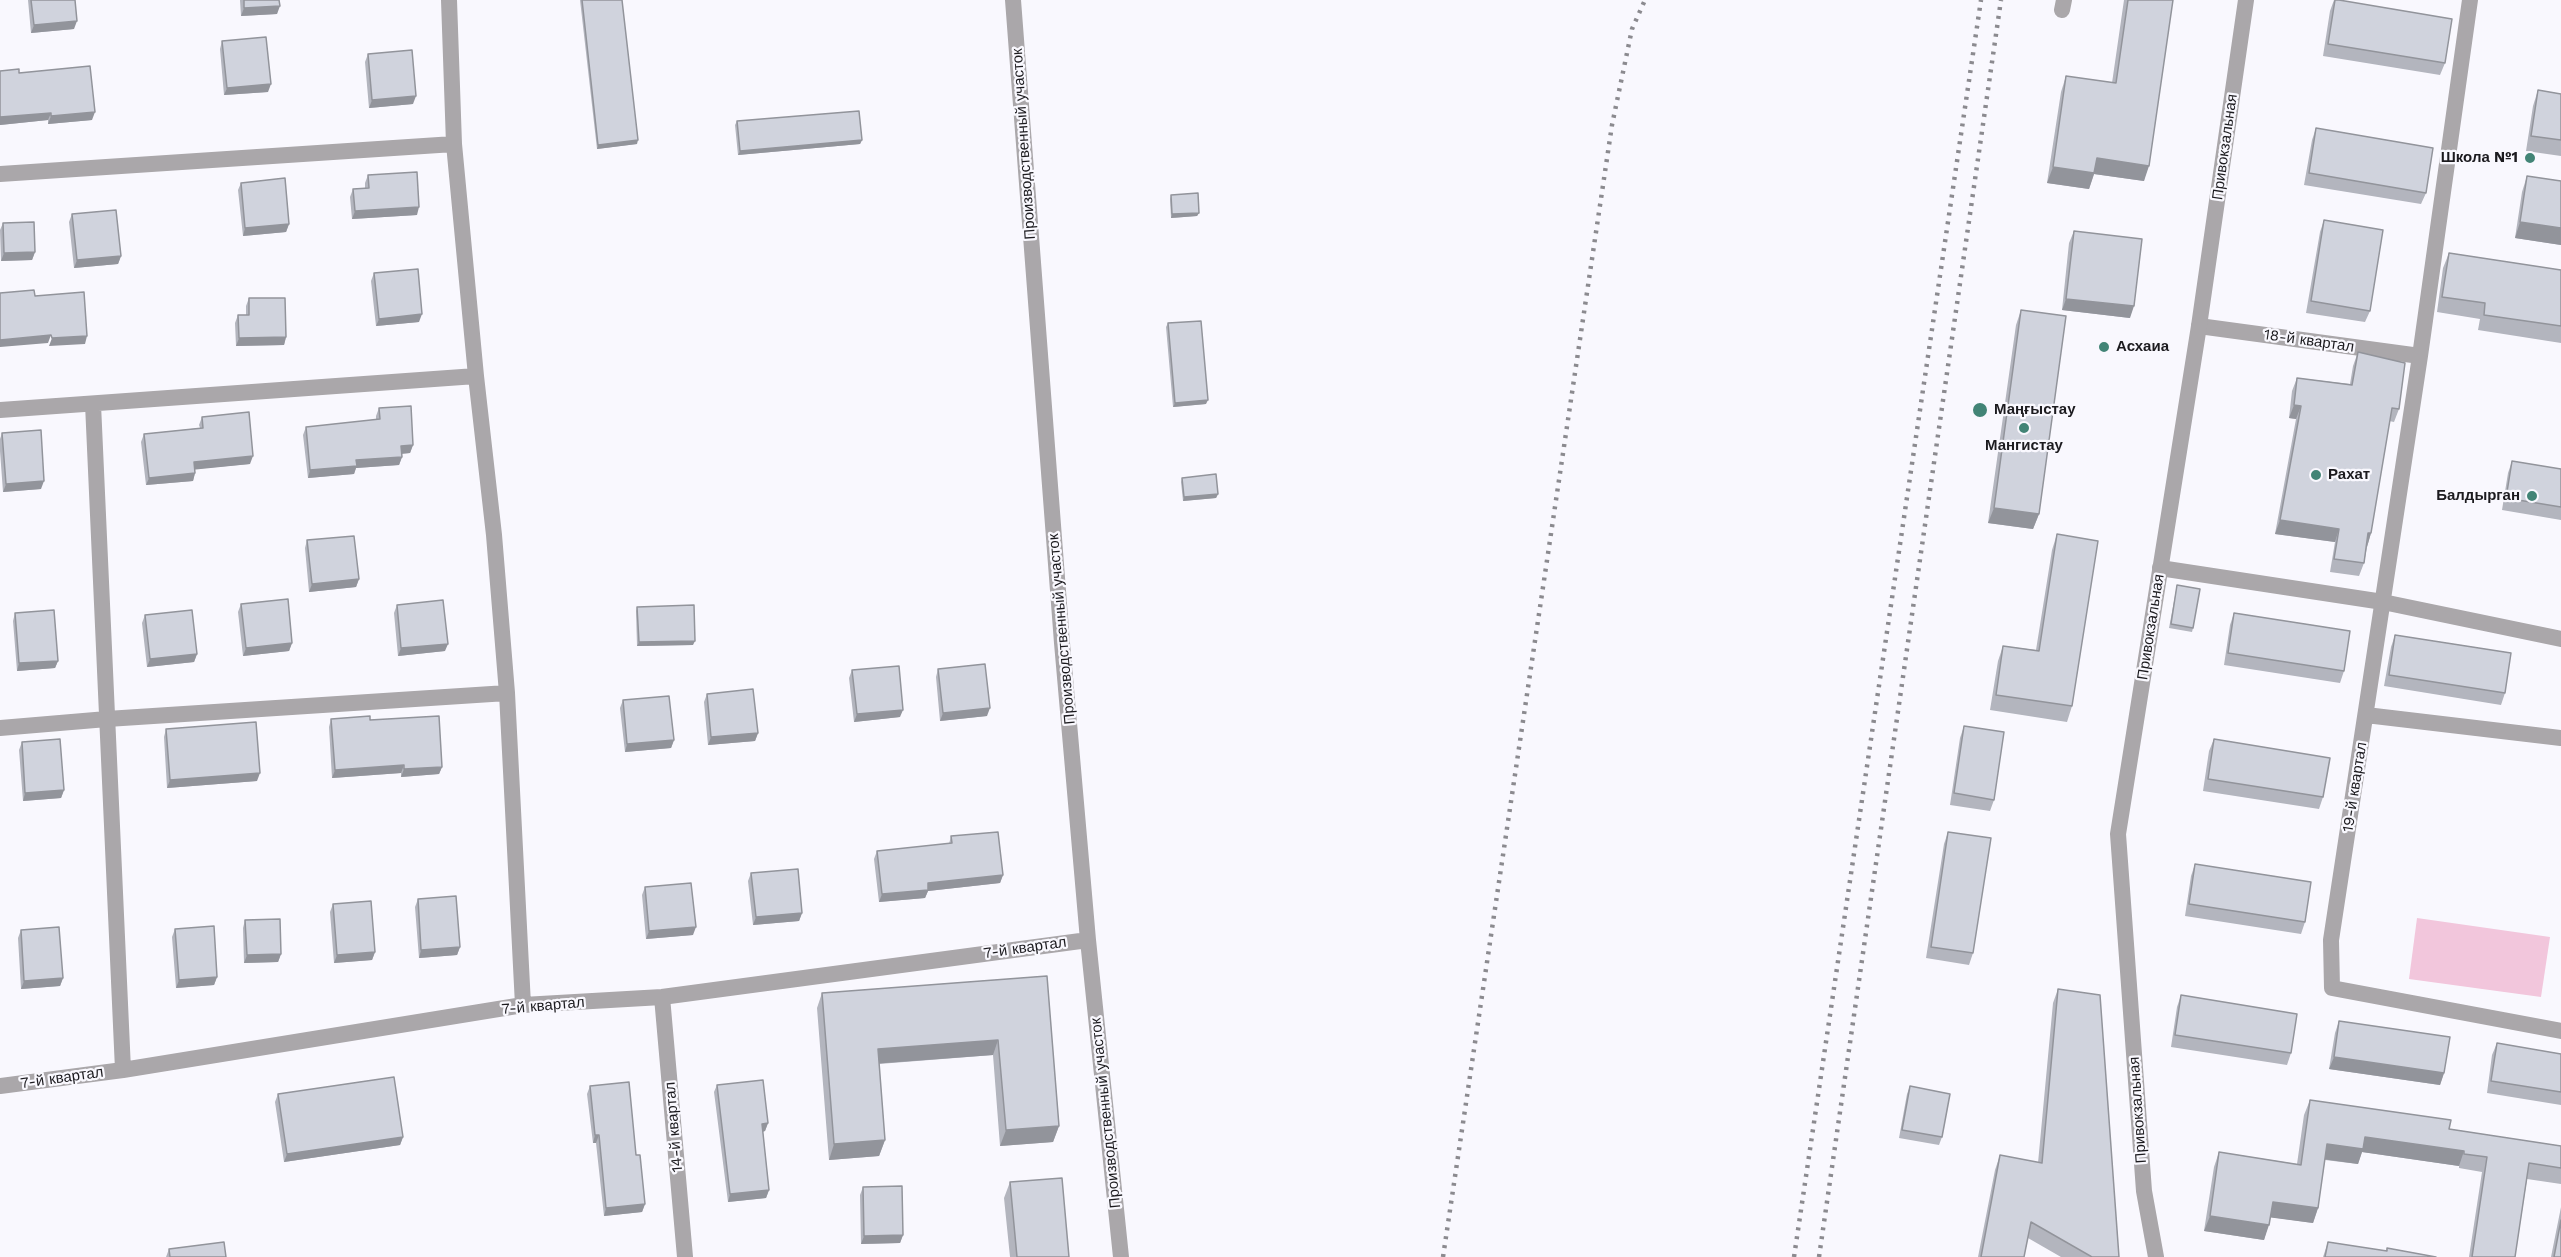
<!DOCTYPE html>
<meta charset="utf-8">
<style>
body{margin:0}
canvas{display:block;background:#f9f8fe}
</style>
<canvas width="2561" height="1257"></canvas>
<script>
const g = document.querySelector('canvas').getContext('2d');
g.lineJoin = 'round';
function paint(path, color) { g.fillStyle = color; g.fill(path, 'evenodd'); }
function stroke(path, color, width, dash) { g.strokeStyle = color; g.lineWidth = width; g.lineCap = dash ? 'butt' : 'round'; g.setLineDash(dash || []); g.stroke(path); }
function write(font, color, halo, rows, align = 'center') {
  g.font = font + ' "Work Sans",sans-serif'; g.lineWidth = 4.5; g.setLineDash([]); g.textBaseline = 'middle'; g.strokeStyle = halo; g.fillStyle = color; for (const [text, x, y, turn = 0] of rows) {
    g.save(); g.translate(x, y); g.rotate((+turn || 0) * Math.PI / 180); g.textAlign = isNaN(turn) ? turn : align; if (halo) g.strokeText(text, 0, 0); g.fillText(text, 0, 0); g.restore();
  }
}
paint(new Path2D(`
 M2417,918L2550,937L2541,997L2409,979Z`), '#f2c6dc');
stroke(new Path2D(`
 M449,0L454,144L476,376L494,535L507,693L523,1005
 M1013,0L1062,643L1088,940L1121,1257
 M2470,0L2420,356L2331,940L2332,988L2561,1031
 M2062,10L2064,0
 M0,174L454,144
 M2199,326L2420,356
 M93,404L123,1070
 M0,410L476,376
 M2160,568L2383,602L2561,639
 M2366,715L2561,738
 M0,728L107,719L507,693
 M662,997L685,1257
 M0,1086L123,1070L523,1005L662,997L1088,940`), '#aaa7aa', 16);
stroke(new Path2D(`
 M2156,1257L2144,1191L2118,834L2199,326L2246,0`), '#aaa7aa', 16);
stroke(new Path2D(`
 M1443,1257L1612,125L1632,29L1645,0
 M1794,1257L1981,0
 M1819,1257L2001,0`), '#8b8a8f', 4.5, [3, 6]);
paint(new Path2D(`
 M28,0H75L74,29L31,33Z
 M240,0H279L277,14L241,16Z
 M580,0H622L637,144L597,149Z
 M2124,0H2173L2144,181L2094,174L2089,189L2047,183L2061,92L2066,76L2112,83Z
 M2334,0L2445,63L2440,75L2323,56L2330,11Z
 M222,41L268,92L224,95L220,49Z
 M368,54L413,104L369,108L365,62Z
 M0,71L19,73L92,120L48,124V120L0,125Z
 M2538,90L2561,94V156L2526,151L2533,106Z
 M737,121L862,140L860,144L738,155L735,125Z
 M2316,128L2426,193L2421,204L2304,185L2312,140Z
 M368,175L417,215L352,219L350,197L353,189H365V183Z
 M2527,176L2561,181V245L2515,238L2522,192Z
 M241,183L289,224L286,232L243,236L238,190Z
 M1171,195L1199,213L1197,216L1171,218L1170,199Z
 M72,214L121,256L118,264L74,268L69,222Z
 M2324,220L2370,311L2365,322L2306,313L2320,232Z
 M3,223L35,252L32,260L1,261L0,230Z
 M2074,231L2130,318L2062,310L2069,243Z
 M2449,253L2561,270V343L2478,330L2480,319L2437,312L2443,268Z
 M374,273L419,322L376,326L371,281Z
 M249,298L286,337L284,345L236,346L235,323L238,315H246V306Z
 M2021,310L2039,514L2033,529L1988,523L2016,325Z
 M1168,323L1206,404L1173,407L1166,327Z
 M2358,352L2399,409L2394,422L2389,421L2371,533L2367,547L2364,563L2359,576L2330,572L2335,542L2275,534L2296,419L2289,418L2292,391L2297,378L2350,384L2353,366Z
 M379,408L413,445L410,453L401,454L402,457L399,465L356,468L354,474L308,478L303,435L306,427L376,420V416Z
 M202,417L250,464L195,469V473L193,481L146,485L141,442L144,434L200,428L199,425Z
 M2,433L41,489L3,492L0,451V439Z
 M2512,461L2561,469V520L2502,510L2508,473Z
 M1182,478L1218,494L1216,498L1183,501L1181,482Z
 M2057,534L2072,706L2067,722L1990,710L1998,661L2003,646L2036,650L2052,550Z
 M307,540L359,579L356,587L309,592L305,548Z
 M2177,585L2193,628L2192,632L2169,628Z
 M241,604L292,643L289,651L243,656L238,612Z
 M397,605L445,651L398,656L394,613Z
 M637,607L693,645L637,646L636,611Z
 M15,613L58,661L55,668L17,671L13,621Z
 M2234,613L2344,671L2340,683L2224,665L2230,625Z
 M145,615L197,654L194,662L147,667L142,623Z
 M2395,635L2505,693L2501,705L2384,686L2391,647Z
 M938,669L987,716L940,721L936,677Z
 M852,670L900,717L854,722L849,678Z
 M707,694L758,733L755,741L708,745L704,702Z
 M623,700L674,740L671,748L625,752L620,708Z
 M331,719L370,720L442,767L439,774L401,777V773L332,778L329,727Z
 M1964,726L1994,800L1990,811L1950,805L1960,738Z
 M166,729L257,781L167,788L164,737Z
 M2214,739L2323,797L2319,809L2203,791L2209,751Z
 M22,742L64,790L61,798L23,801L19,750Z
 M1948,832L1973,953L1969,965L1926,958L1944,844Z
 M951,836L1003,875L1000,883L928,891L925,898L879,902L874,859L877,851L949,844Z
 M2195,864L2305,922L2301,934L2185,916L2191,876Z
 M751,873L802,913L799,921L753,925L748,881Z
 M645,887L693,935L646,939L642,895Z
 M418,899L460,947L457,955L419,958L415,907Z
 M333,904L375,952L372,960L334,963L330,912Z
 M245,920L281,954L278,962L244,963L243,928Z
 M175,929L217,977L214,985L176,988L172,937Z
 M21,930L63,978L60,986L21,989L18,938Z
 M1047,976L1059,1126L1053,1142L1000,1146L993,1055L879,1064L885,1140L879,1156L829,1160L817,1008L822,993Z
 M2058,989L2119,1257H2061L2028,1238L2024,1257H1978L1995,1170L2000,1155L2038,1163L2053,1003Z
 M2181,995L2291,1053L2287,1065L2171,1047L2177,1007Z
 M2339,1021L2444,1073L2440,1085L2329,1069L2335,1033Z
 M2497,1043L2561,1054V1105L2487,1093L2492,1055Z
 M717,1085L768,1123L765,1131L763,1132L769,1190L766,1198L728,1202L714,1092Z
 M590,1086L636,1155L645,1204L642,1212L604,1216L596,1143H593L587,1094Z
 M1910,1086L1942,1137L1939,1145L1899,1138L1907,1094Z
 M278,1094L403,1137L400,1145L284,1162L275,1102Z
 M2310,1100L2449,1129L2561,1146V1184L2527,1179L2515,1257H2469L2482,1172L2459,1168V1166L2362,1152L2358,1164L2325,1160L2318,1208L2313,1223L2270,1217L2264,1240L2204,1231L2214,1167L2219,1152L2297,1164L2304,1115Z
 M1010,1182L1069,1257H1010L1004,1198Z
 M863,1187L903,1235L900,1243L861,1244L860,1195Z
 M2561,1207V1257H2551Z
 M2328,1242L2386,1251L2387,1248L2436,1257H2323Z
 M169,1249L226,1257H166Z`), '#b3b5be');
paint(new Path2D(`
 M280,6L277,14L241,16L244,8Z
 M77,21L74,29L31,33L34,25Z
 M271,84L268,92L224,95L227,88Z
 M416,96L413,104L369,108L372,100Z
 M95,112L92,120L48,124L51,116Z
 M51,113L48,120L0,125V117Z
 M638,140L637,144L597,149L598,145Z
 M862,140L860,144L738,155L740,151Z
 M2097,158L2149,166L2144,181L2094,174L2089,189L2047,183L2053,167Z
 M419,207L417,215L352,219L355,211Z
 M1199,213L1197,216L1171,218L1172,214Z
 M2520,222L2561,228V245L2515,238Z
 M289,224L286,232L243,236L245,228Z
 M35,252L32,260L1,261L4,253Z
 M121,256L118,264L74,268L77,260Z
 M2066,299L2134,306L2130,318L2062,310Z
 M422,314L419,322L376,326L379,319Z
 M51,335L48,343L0,347V340Z
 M87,336L85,344L49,346L52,338Z
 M286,337L284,345L236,346L239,338Z
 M1208,400L1206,404L1173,407L1175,403Z
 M2294,405L2301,406L2296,419L2289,418Z
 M413,445L410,453L398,454L401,446Z
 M253,456L250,464L191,470L194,462Z
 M402,457L399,465L356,468L354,474L308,478L310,470L356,460Z
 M195,473L193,481L146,485L149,478Z
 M44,481L41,489L3,492L6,484Z
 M1218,494L1216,498L1183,501L1184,497Z
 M1994,508L2039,514L2033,529L1988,523Z
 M2280,520L2339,529L2335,542L2275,534Z
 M2368,533H2371L2367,547Z
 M359,579L356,587L309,592L312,584Z
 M695,641L693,645L637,646L639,642Z
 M292,643L289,651L243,656L246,648Z
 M448,644L445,651L398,656L401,648Z
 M197,654L194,662L147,667L150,659Z
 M58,661L55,668L17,671L19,663Z
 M990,708L987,716L940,721L943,713Z
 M903,710L900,717L854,722L857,714Z
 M758,733L755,741L708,745L711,737Z
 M674,740L671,748L625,752L627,744Z
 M404,765L401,773L332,778L335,770Z
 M442,767L439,774L401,777L404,769Z
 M260,773L257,781L167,788L170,780Z
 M64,790L61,798L23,801L25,793Z
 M1003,875L1000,883L928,891L925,898L879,902L882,894L928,883Z
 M802,913L799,921L753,925L756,917Z
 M696,927L693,935L646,939L649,931Z
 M460,947L457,955L419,958L421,950Z
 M375,952L372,960L334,963L337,955Z
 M281,954L278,962L244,963L247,955Z
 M217,977L214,985L176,988L179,980Z
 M63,978L60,986L21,989L24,981Z
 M998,1040L993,1055L872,1064L878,1049Z
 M2334,1057L2444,1073L2440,1085L2329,1069Z
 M768,1123L765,1131L759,1132L762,1124Z
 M1059,1126L1053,1142L1000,1146L1006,1130Z
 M595,1135H599L596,1143H593Z
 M403,1137L400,1145L284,1162L287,1154Z
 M2365,1137L2464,1151L2459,1166L2362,1152L2358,1164L2322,1159L2327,1144Z
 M885,1140L879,1156L829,1160L834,1144Z
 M769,1190L766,1198L728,1202L730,1194Z
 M2273,1202L2318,1208L2313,1223L2267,1217Z
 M645,1204L642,1212L604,1216L606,1208Z
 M2210,1216L2269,1225L2264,1240L2204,1231Z
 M903,1235L900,1243L861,1244L864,1236Z`), '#92949b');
const building = new Path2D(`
 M31,0H75L77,21L34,25Z
 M244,0H279L280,6L244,8Z
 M582,0H622L638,140L598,145Z
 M2128,0H2173L2149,166L2097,158L2094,173L2053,167L2066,76L2116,83Z
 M2335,0H2339L2452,19L2445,63L2328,44Z
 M266,37L271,84L227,88L222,41Z
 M412,50L416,96L372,100L368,54Z
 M90,66L95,112L51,116V113L0,117V71L19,69V73Z
 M2538,90L2561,94V140L2531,136Z
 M859,111L862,140L740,151L737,121Z
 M2316,128L2433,148L2426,193L2309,173Z
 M417,172L419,207L355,211L353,189L369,188L368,175Z
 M2527,176L2561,181V228L2520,222Z
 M285,178L289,224L245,228L241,183Z
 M1198,193L1199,213L1172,214L1171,195Z
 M116,210L121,256L77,260L72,214Z
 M2324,220L2383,230L2370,311L2311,301Z
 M34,222L35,252L4,253L3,223Z
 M2074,231L2142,239L2134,306L2066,299Z
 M2449,253L2561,270V326L2484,315L2485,303L2442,297Z
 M418,269L422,314L379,319L374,273Z
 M34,290L35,296L84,292L87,336L52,338L51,335L0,340V293Z
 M249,298H285L286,337L239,338L238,315H249Z
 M2021,310L2066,316L2039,514L1994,508Z
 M1201,321L1208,400L1175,403L1168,323Z
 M2358,352L2405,363L2399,409L2392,408L2371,533H2368L2364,563L2334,559L2339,529L2280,520L2301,406L2294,405L2297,378L2352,385Z
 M411,406L413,445L401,446L402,457L356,460L357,466L310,470L306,427L380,419L379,408Z
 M249,412L253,456L194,462L195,473L149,478L144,434L203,428L202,417Z
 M41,430L44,481L6,484L2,433Z
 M2512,461L2561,469V507L2506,498Z
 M1216,474L1218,494L1184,497L1182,478Z
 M2057,534L2098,541L2072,706L1996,695L2003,646L2039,651Z
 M354,536L359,579L312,584L307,540Z
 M2177,585L2200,589L2193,628L2171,624Z
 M288,599L292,643L246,648L241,604Z
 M443,600L448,644L401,648L397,605Z
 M694,605L695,641L639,642L637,607Z
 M54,610L58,661L19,663L15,613Z
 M192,610L197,654L150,659L145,615Z
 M2234,613L2350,631L2344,671L2228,653Z
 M2395,635L2511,653L2505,693L2389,675Z
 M985,664L990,708L943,713L938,669Z
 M899,666L903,710L857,714L852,670Z
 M753,689L758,733L711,737L707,694Z
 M669,696L674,740L627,744L623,700Z
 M370,716V720L439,716L442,767L404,769V765L335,770L331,719Z
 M256,722L260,773L170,780L166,729Z
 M1964,726L2004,732L1994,800L1954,793Z
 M60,739L64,790L25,793L22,742Z
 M2214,739L2330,758L2323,797L2208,779Z
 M998,832L1003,875L928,883V890L882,894L877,851L952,843L951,836Z
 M1948,832L1991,838L1973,953L1931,947Z
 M2195,864L2311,882L2305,922L2189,904Z
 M798,869L802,913L756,917L751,873Z
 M691,883L696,927L649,931L645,887Z
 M456,896L460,947L421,950L418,899Z
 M371,901L375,952L337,955L333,904Z
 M280,919L281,954L247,955L245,920Z
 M214,926L217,977L179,980L175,929Z
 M59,927L63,978L24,981L21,930Z
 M1047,976L1059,1126L1006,1130L998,1040L878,1049L885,1140L834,1144L822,993Z
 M2058,989L2100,995L2119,1257H2092L2031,1222L2024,1257H1981L2000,1155L2042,1163Z
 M2181,995L2297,1014L2291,1053L2175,1035Z
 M2339,1021L2450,1037L2444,1073L2334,1057Z
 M2497,1043L2561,1054V1092L2491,1081Z
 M394,1077L403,1137L287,1154L278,1094Z
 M763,1080L768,1123L762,1124L769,1190L730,1194L717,1085Z
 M629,1082L636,1155H640L645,1204L606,1208L599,1135H595L590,1086Z
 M1910,1086L1950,1094L1942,1137L1902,1130Z
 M2310,1100L2451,1120L2449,1129L2561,1146V1168L2529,1163L2515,1257H2472L2487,1157L2464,1154V1151L2365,1137L2363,1149L2327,1144L2318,1208L2273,1202L2269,1225L2210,1216L2219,1152L2301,1165Z
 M1062,1178L1069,1257H1017L1010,1182Z
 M902,1186L903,1235L864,1236L863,1187Z
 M2561,1220V1257H2554Z
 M224,1242L226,1257H170L169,1249Z
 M2328,1242L2387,1251V1248L2436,1257H2325Z`);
paint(building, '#d0d3dd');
stroke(building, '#92949b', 1.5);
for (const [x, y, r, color] of [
 [2530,158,6,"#428476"],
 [2104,347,6,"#428476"],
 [1980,410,8,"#428476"],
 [2024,428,6,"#428476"],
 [2316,475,6,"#428476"],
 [2532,496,6,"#428476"]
]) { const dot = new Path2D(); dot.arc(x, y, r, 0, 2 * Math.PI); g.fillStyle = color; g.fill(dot); stroke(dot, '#f9f8fe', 2); }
write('15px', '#1c1b1f', '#f9f8fe', [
 ["Производственный участок",1024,144,-94],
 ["Привокзальная",2225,147,-82],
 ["18-й квартал",2309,341,8],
 ["Привокзальная",2151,627,-81],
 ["Производственный участок",1062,629,-95],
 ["19-й квартал",2355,787,-81],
 ["7-й квартал",1025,948,-8],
 ["7-й квартал",543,1006,-5],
 ["7-й квартал",62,1078,-8],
 ["Привокзальная",2138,1110,-94],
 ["Производственный участок",1106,1113,-96],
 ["14-й квартал",674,1127,-95]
]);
write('bold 15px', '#1c1b1f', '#f9f8fe', [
 ["Школа №1",2518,158,"right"],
 ["Асхаиа",2116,347],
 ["Маңғыстау",1994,410],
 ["Мангистау",2024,446,"center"],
 ["Рахат",2328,475],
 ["Балдырган",2520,496,"right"]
], 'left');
</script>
